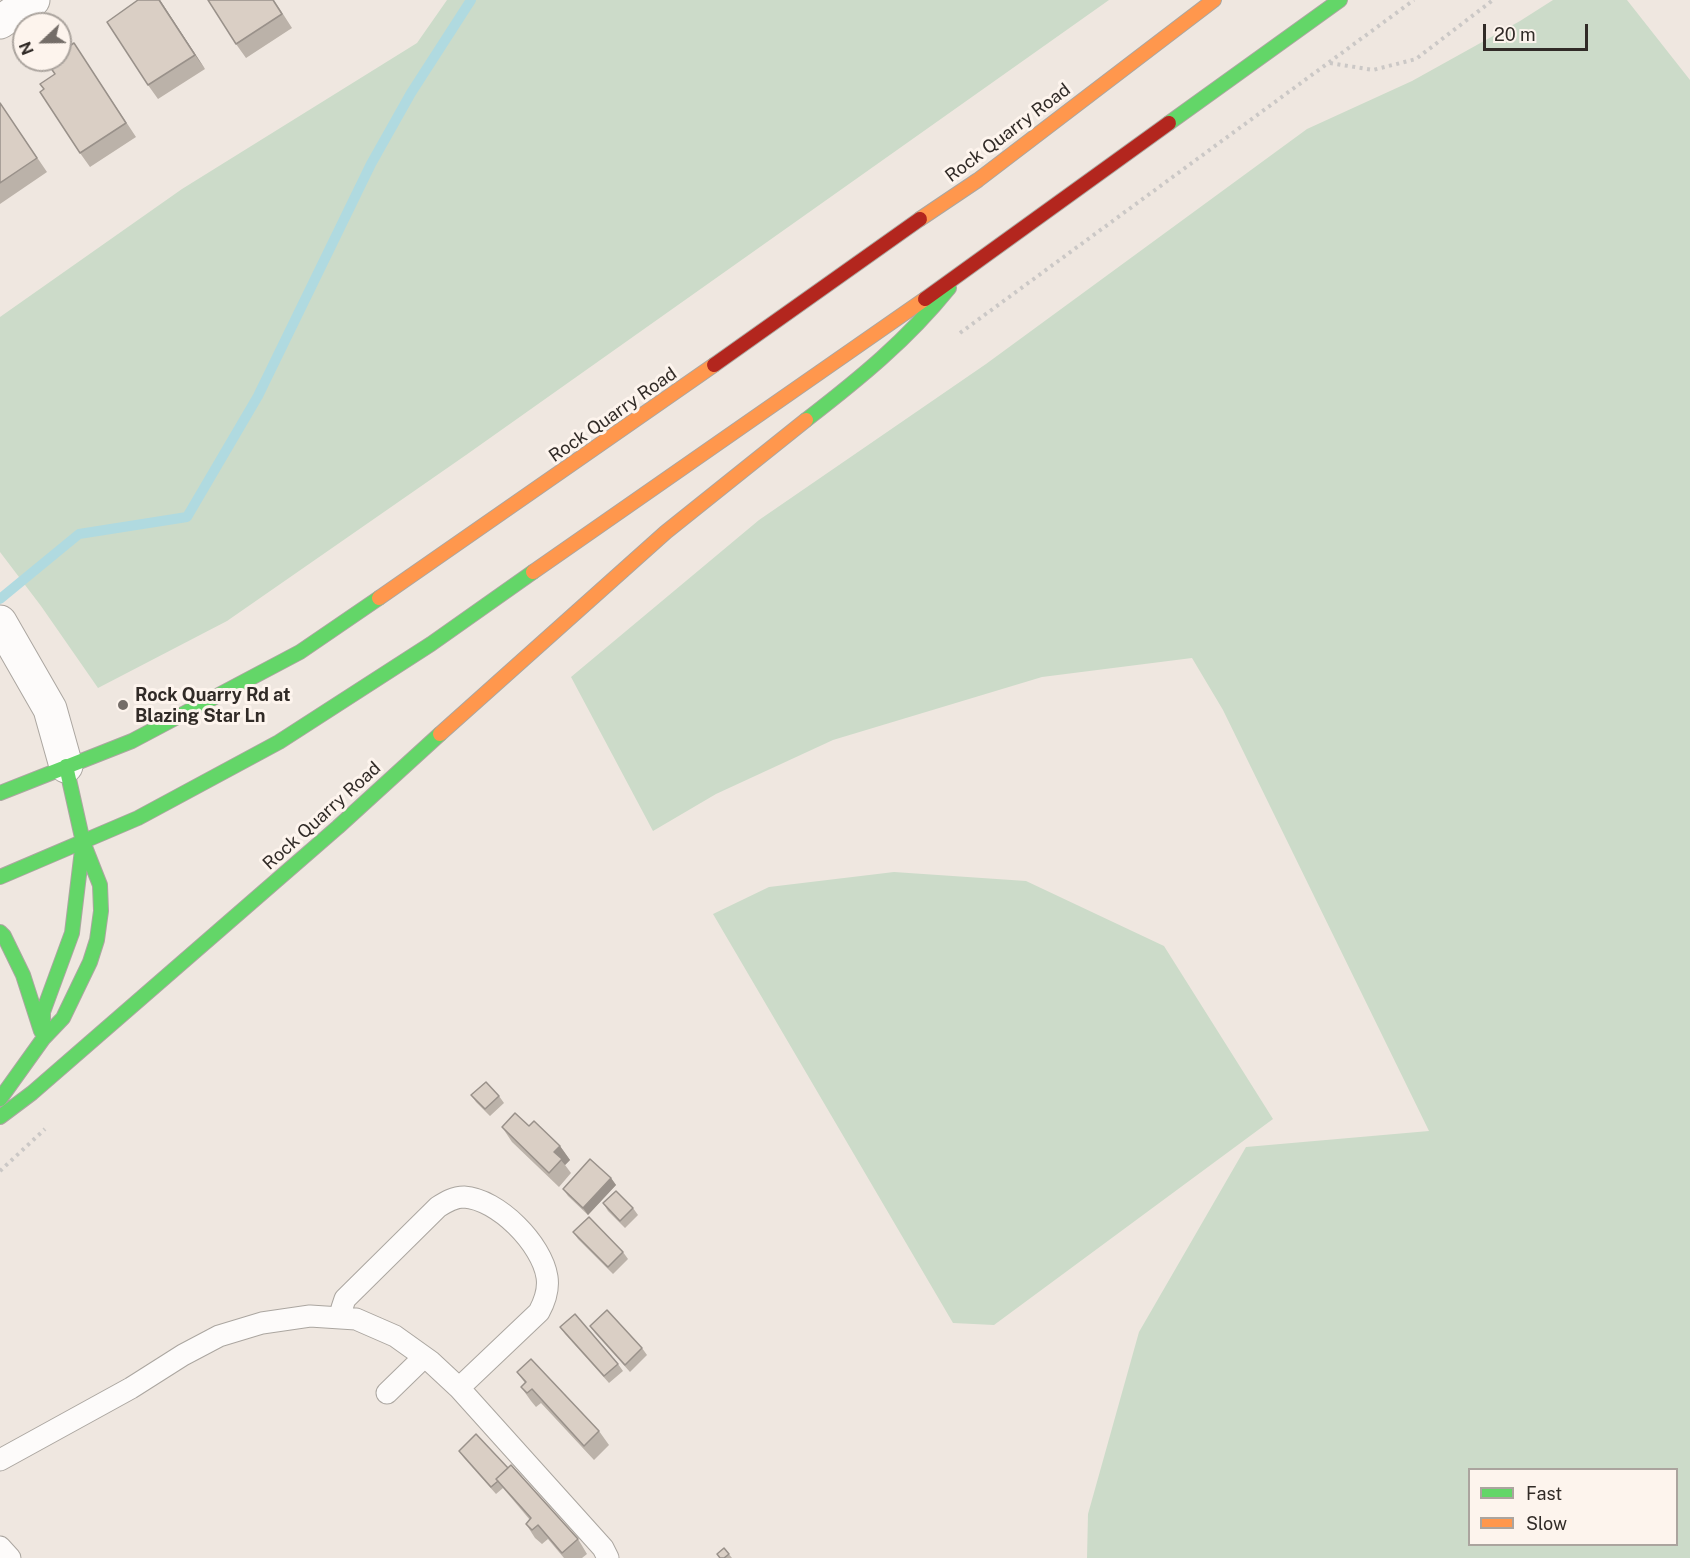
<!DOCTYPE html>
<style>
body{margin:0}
#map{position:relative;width:1690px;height:1558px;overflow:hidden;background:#efe7e0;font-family:"Public Sans",sans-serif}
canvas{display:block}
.legend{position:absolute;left:1468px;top:1468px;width:210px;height:78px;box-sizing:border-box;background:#fdf4ed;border:2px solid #aba49e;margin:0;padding:8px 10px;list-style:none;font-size:18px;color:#312b27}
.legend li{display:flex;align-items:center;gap:12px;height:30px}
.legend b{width:30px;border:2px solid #aba49e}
.north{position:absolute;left:12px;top:12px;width:60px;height:60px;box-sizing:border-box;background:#fdf4ed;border:2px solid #aba49e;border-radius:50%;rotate:248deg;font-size:16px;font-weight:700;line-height:24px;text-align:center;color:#312b27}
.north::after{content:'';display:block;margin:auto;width:21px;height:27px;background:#746d68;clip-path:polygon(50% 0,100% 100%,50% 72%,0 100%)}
.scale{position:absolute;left:1483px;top:24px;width:105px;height:27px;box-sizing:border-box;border:3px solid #312b27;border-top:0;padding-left:8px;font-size:18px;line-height:21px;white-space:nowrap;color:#312b27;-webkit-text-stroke:4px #fdf4ed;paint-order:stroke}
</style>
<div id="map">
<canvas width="1690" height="1558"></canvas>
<ul class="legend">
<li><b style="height:8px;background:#63d668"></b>Fast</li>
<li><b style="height:8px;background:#ff974d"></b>Slow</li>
</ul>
<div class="north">N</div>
<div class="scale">20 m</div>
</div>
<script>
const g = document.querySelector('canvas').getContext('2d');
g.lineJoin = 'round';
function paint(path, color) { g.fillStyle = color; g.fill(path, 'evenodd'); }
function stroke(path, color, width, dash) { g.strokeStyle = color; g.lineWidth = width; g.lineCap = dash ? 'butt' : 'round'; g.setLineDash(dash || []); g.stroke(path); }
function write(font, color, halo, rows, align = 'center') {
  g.font = font + ' "Public Sans",sans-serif'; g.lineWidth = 6; g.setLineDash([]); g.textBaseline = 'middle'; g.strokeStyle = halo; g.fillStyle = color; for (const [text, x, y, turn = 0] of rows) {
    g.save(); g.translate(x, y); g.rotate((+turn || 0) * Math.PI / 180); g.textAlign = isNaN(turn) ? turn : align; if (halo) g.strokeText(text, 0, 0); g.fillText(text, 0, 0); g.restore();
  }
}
paint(new Path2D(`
 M447,0H1109L466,455L227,621L98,688L41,606L0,552V317L182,189L417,43Z
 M1553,0H1627L1690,80V1558H1087L1088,1514L1139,1332L1246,1147L1429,1131L1223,710L1192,658L1042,677L833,740L716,794L653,831L571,677L759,520L986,364L1307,129L1412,81L1520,21ZM1470,1470H1676V1544H1470Z
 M894,872L1026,881L1164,946L1273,1119L994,1325L953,1323L713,914L769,887Z`), '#ccdbc9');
stroke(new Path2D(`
 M0,599L79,534L187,517L258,396L371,164L411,93L471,0`), '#b0dae0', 10);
const lane = new Path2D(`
 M343,1318L342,1308L345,1299L438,1207C446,1202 454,1197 464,1197C498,1199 542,1244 547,1277C549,1290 545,1301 539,1312L459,1388
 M387,1393L424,1357
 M0,1460L131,1388L183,1355L219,1336L262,1323L310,1316L356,1319L395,1336L430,1361L459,1388L603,1548L608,1558
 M0,1547L10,1558`);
const street = new Path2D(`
 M0,22L33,0
 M0,622L50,709L66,766`);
const fast = new Path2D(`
 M1169,123L1340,0
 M806,420C859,379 907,340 949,288
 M0,793L132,741L300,652L379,598
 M0,877L138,818L279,742L431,644L533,572
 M0,932L4,936L23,975L41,1031
 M43,1032V1012L72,933L82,850
 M0,1099L43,1039L63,1018L90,962L97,940L101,911L100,885L83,842L66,766
 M0,1117L32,1093L338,827L440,734`);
const slow = new Path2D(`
 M920,219L978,180L1214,0
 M533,572L925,299
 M379,598L714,365
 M440,734L666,532L806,420`);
const jam = new Path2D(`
 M925,299L1169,123
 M714,365L920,219`);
stroke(lane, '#aba6a0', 23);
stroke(street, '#aba6a0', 35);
stroke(fast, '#aba6a0', 16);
stroke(slow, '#aba6a0', 16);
stroke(jam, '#aba6a0', 16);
stroke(new Path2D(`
 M1330,63L1373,70L1416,59L1493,0
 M960,333L1414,0
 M0,1171L45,1129`), '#cbc8c6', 4, [3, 4.5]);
stroke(lane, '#fdfbfa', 21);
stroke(street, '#fdfbfa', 33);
stroke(fast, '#63d668', 14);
stroke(slow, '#ff974d', 14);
stroke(jam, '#b3261e', 14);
paint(new Path2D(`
 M138,0H160L205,69L158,99L148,85Z
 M274,0L292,28L246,58L236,44Z
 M74,43L136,137L90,167L80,153L44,89L55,74Z
 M0,103L47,172L0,204Z
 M471,1095L499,1096L504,1103L490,1116L476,1102Z
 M529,1126L560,1146L570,1160L565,1165L571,1173L559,1187L512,1142L502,1127Z
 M611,1178L616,1185L588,1215L568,1196L563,1189Z
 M603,1203L633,1208L638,1215L625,1228L608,1211Z
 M573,1232L623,1252L628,1259L613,1274L578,1239Z
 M590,1326L642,1348L647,1355L630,1372L595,1333Z
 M560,1327L618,1364L623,1371L609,1383L565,1334Z
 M517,1372L599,1431L609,1445L594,1460L541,1403L536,1407L531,1401L521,1387L525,1383Z
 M459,1451L508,1468L578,1539L587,1554L582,1558H564L548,1539L542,1544L535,1538L526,1524L530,1520L503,1488L496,1494L464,1458Z
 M724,1548L732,1558H720Z`), '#bbb2a9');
paint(new Path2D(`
 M159,0H160L205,69L195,55Z
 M560,1146L570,1160L565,1165L554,1152Z
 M611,1178L616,1185L588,1215L583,1208Z`), '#99918a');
const building = new Path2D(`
 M138,0H159L195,55L148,85L107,22Z
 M208,0H273L282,14L236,44Z
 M74,43L126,123L80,153L40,92L44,89L40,84L55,74L46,61L60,60V52Z
 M0,103L37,158L0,183Z
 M486,1082L499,1096L485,1109L471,1095Z
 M515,1113L529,1126L534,1121L560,1146L554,1152L562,1159L549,1173L502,1127Z
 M590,1159L611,1178L583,1208L563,1189Z
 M616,1191L633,1208L620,1221L603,1203Z
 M589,1217L623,1252L608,1267L573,1232Z
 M607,1310L642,1348L625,1365L590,1326Z
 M575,1314L618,1364L604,1376L560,1327Z
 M531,1359L599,1431L584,1446L532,1389L527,1393L521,1387L526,1382L517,1372Z
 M476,1434L508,1468L496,1479L498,1481L491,1487L459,1451Z
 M511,1465L578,1539L562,1553L538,1525L532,1530L526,1524L531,1518L496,1479Z
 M724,1548L729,1554L724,1558H720L717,1554Z`);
paint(building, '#dacfc5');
stroke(building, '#99918a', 1.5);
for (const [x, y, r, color] of [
 [123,705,6,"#746d68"]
]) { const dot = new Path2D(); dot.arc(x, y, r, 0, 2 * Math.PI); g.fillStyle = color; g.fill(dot); stroke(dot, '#fdf4ed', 2); }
write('18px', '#312b27', '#fdf4ed', [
 ["Rock Quarry Road",1008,133,-37],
 ["Rock Quarry Road",613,415,-35],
 ["Rock Quarry Road",322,816,-42]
]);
write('bold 18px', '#312b27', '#fdf4ed', [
 ["Rock Quarry Rd at",135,695],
 ["Blazing Star Ln",135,716]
], 'left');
</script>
